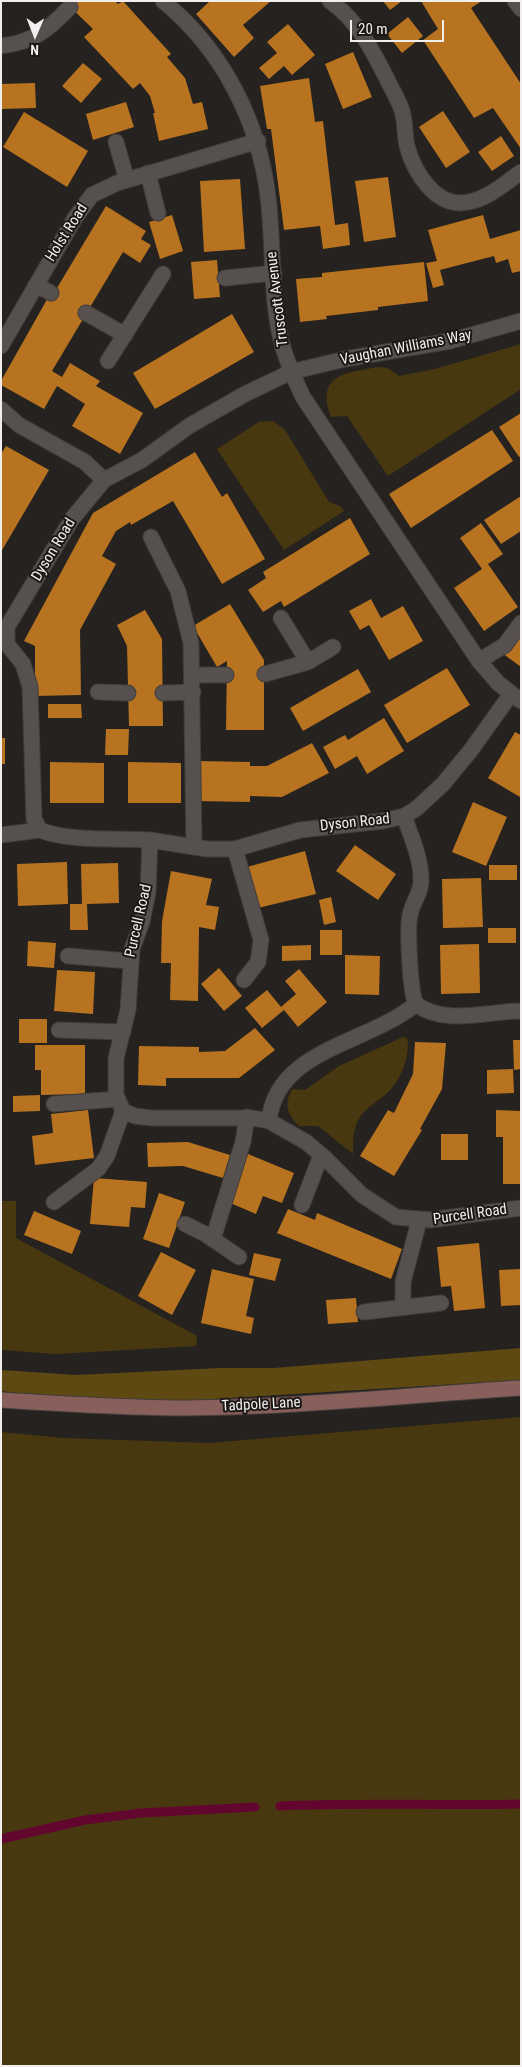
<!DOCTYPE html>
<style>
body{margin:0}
#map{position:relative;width:522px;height:2067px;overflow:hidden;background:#262220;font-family:"Roboto Condensed",sans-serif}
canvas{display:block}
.frame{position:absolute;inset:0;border:2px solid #f1eeed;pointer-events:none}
.north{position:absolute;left:10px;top:10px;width:50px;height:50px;-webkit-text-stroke:4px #1c1816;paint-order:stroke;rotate:181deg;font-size:14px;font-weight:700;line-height:20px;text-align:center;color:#f1eeed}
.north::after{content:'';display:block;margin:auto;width:18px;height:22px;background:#f1eeed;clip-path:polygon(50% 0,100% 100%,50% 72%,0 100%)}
.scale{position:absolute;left:350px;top:20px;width:94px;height:22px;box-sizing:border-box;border:2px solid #f1eeed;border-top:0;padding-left:6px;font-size:15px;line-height:18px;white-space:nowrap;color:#f1eeed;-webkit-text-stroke:4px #1c1816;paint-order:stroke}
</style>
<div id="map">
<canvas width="522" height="2067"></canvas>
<div class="frame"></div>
<div class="north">N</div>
<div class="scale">20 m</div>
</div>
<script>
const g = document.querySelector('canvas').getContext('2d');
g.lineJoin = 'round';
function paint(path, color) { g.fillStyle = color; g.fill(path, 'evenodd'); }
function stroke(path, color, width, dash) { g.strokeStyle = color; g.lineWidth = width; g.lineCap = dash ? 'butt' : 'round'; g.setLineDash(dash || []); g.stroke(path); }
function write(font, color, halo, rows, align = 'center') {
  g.font = font + ' "Roboto Condensed",sans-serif'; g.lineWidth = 4; g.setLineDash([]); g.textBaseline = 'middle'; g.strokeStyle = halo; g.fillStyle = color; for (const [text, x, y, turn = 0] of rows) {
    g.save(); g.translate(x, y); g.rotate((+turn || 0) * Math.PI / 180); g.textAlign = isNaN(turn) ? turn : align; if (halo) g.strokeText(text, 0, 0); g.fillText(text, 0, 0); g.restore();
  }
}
paint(new Path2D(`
 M521,344V389L388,476L347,416L331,417C319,386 332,374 362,370C369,369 380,365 386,368C390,369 395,373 399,376L435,369Z
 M273,421L285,430L329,502L340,506L344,511L284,550L217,449L259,422Z
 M403,1037L407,1038C411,1054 401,1080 389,1091C380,1101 367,1106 360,1117C353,1128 353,1141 353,1154L318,1126H299C287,1114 284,1104 292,1089L305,1090L339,1066Z
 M1,1201H16V1238L197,1336L196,1346L56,1354L1,1350Z
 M521,1417V2066H1V1432L63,1438L209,1443Z`), '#483810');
paint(new Path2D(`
 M521,1348V1380L181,1401L65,1399L1,1391V1370L76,1375L220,1368H274Z`), '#5e4912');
stroke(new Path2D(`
 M280,1806C360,1802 440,1806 521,1804
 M1,1839L85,1820L141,1813L255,1807`), '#63062f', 9);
paint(new Path2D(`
 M64,1H115L118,4L123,1L171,54L167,57L185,78L193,104L202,102L208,129L159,141L153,113H155L150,96L140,83L133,89L84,37L93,29Z
 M210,1H271L243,25L254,38L234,57L196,14Z
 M383,1H402L390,10Z
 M421,1H482L471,8L521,84V149L493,108L474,118L423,40L438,29Z
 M408,17L423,36L402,53L387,34Z
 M288,24L315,55L292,75L284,66L269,79L259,68L277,53L267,42Z
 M353,52L372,97L343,109L325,64Z
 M83,63L102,79L81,103L62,86Z
 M309,78L315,122L323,121L335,225L348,223L350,245L323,249L320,226L284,230L271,129H267L260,86Z
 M35,83L36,108L1,109V84Z
 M126,102L134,127L93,140L86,114Z
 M443,111L470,152L446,168L419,127Z
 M24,112L88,151L67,187L3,147Z
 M501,136L514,156L492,171L478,152Z
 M388,177L396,237L364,242L355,181Z
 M240,179L245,249L204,252L200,181Z
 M106,206L146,231L141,239L151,245L140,263L123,252L52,371L62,377L70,363L100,381L96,386L143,413L120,454L72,426L85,404L57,386L44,409L1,385V381L54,287L57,288Z
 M172,215L183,251L160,259L149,222Z
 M483,215L490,239L521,230V271L512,273L508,259L496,263L494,256L440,270L444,285L433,288L426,263L437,261L428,230Z
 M217,260L220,297L194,299L191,262Z
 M424,262L428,301L378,307V310L326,316L327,319L300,322L296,279L322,277V273Z
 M232,314L254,352L155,409L133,373Z
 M521,413V456L519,457L499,427Z
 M492,430L513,461L411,528L389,494Z
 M6,446L49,470L1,552V454Z
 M195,452L222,497L227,493L265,559L222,584L173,501L131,525L130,522L116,531L102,556L116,564L80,630L81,695L35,696V646L24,641L93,513Z
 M521,496V531L501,544L484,520Z
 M350,518L370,554L284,607L281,601L263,612L248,590L266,578L263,572Z
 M481,523L503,554L488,564L518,607L484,631L454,588L482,569L460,538Z
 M371,599L381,618L403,606L423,641L389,660L369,625L360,630L349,611Z
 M230,604L264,660V730H226L227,661L217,667L193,626Z
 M145,610L162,639L163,726H129L127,646L117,625Z
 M521,629V667L502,653Z
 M447,668L470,705L407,743L384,705Z
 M358,669L371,692L303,731L290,708Z
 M48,704H81L82,718H48Z
 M384,718L404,751L367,774L357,756L335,769L323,747L345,735L348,740Z
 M106,729H129L128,755H105Z
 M515,732L521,735L520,797L488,778Z
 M1,738H5V764H1Z
 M312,743L329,773L282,797L250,796V802L196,801L197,761L250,762V766H267Z
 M50,762L104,763V803H50Z
 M128,762L181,763V803H128Z
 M473,802L507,817L486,866L452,852Z
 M355,845L396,874L378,900L336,871Z
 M305,851L316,894L258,908L247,867Z
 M67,862L68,904L18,906L17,864Z
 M118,863L119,903L87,904L88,930H70V904H82L81,864Z
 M489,865H517V880H489Z
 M171,871L212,879L206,905L219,907L215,930L199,927L198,1001L170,1000L171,963H161L162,921Z
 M481,878L483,927L443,928L442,879Z
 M331,897L336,922L324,925L319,900Z
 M488,928H516V943H488Z
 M320,930H342V955H320Z
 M28,941L56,943L54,968L27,966Z
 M479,944L480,993L441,994L440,945Z
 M311,945V960L282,961V946Z
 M345,955L380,956L379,995L345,994Z
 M219,968L242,996L224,1011L201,984Z
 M299,969L327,1002L298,1027L284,1010L262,1028L245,1008L267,990L281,1007L296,994L285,981Z
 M57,970L95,972L93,1014L54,1011Z
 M19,1019H47V1043H19Z
 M255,1028L275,1050L239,1078H166V1086L138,1085L139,1046L199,1047V1052L225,1051Z
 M513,1040H521V1069L514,1070Z
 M415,1042L446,1043L442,1089L420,1129L422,1130L394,1176L360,1156L388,1110L394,1113L413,1074Z
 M35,1045H85V1094L41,1095V1070H35Z
 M513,1069L514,1093L487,1094V1070Z
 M40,1095V1111L13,1112V1096Z
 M88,1110L94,1158L35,1165L32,1136L53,1133L51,1114Z
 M496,1110L521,1111V1184H503V1137H496Z
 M441,1134H468V1160H441Z
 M188,1142L230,1155L223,1178L183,1166L148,1167L147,1143Z
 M248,1154L294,1173L282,1203L263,1196L256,1214L228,1202Z
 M94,1178L147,1182L145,1208L131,1207L129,1227L90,1224Z
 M159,1193L185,1202L169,1248L143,1239Z
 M288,1209L315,1220L317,1213L402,1249L391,1279L277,1233Z
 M34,1211L81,1231L72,1254L24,1235Z
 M479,1243L485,1308L454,1311L451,1286L441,1287L437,1247Z
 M161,1252L196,1270L172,1315L138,1296Z
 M254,1253L281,1259L275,1281L249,1275Z
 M212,1269L254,1279L246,1316L254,1318L251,1334L201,1323Z
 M521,1269V1305L501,1306L499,1270Z
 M356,1298L358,1322L328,1324L326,1300Z`), '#b7731f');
const lane = new Path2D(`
 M1,46C34,42 48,30 70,7
 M116,142L127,180
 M148,173L158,213
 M225,278L274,273
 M36,285L51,293
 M86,313L125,335
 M108,361L163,274
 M151,537L178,591L191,643L194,847
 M281,618L308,662
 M479,661L505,645L521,623
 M265,674L308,662L333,647
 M192,675H226
 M98,692L128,693
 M163,693L193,692
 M235,849L261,940L258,962L244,980
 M68,956L129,961
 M59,1030L123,1032
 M54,1104L117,1099
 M54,1202L98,1169L107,1156L123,1111
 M302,1205L321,1155
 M185,1224L205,1234L239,1257
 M213,1239L243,1142L247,1117
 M403,1307V1282L419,1221
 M364,1312L441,1303`);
const street = new Path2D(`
 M163,1C223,50 259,122 268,197C274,245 270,297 282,344C287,363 295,380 303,397L479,661L498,683L521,701
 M330,1C358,21 371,48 386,77C391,88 397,97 401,108C406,120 404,133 407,146C414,172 436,209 468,202C488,199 505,183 521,172
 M515,1L521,9
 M1,346L75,218L92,195L117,183L258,141
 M1,409L19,425L85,462L104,480
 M404,816C411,836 421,858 421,879C422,892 412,903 410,915C407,929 410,992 416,1004C444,1026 488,1011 521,1011
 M40,830L34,819L30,687L23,664L7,644V627L72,519L104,480L142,460L189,426L245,394L291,372L345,359L450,341L521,321
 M40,830C69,842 117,838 150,840L148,892L142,922L132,949L128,1010L116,1058V1095L123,1111L135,1116L151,1118H252L269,1121
 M1,835L40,830
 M150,840L207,849H235L300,830L383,821L404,816L416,809L443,784L471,750L511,694
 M416,1004C368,1044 276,1049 269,1121L306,1142L325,1158L362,1195L396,1217L430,1220L521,1208`);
const secondary = new Path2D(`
 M1,1400C63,1404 125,1408 187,1408C298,1407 410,1395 521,1388`);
stroke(lane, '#413d3b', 17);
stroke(street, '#413d3b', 17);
stroke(secondary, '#413d3b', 17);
stroke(lane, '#56514f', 15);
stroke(street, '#56514f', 15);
stroke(secondary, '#895f5c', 15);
write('15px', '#f1eeed', '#1c1816', [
 ["Holst Road",67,233,-58],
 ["Truscott Avenue",278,299,-97],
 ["Vaughan Williams Way",406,348,-11],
 ["Dyson Road",54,550,-59],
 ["Dyson Road",355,823,-6],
 ["Purcell Road",139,921,-77],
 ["Purcell Road",470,1215,-8],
 ["Tadpole Lane",261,1405,-3]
]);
</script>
